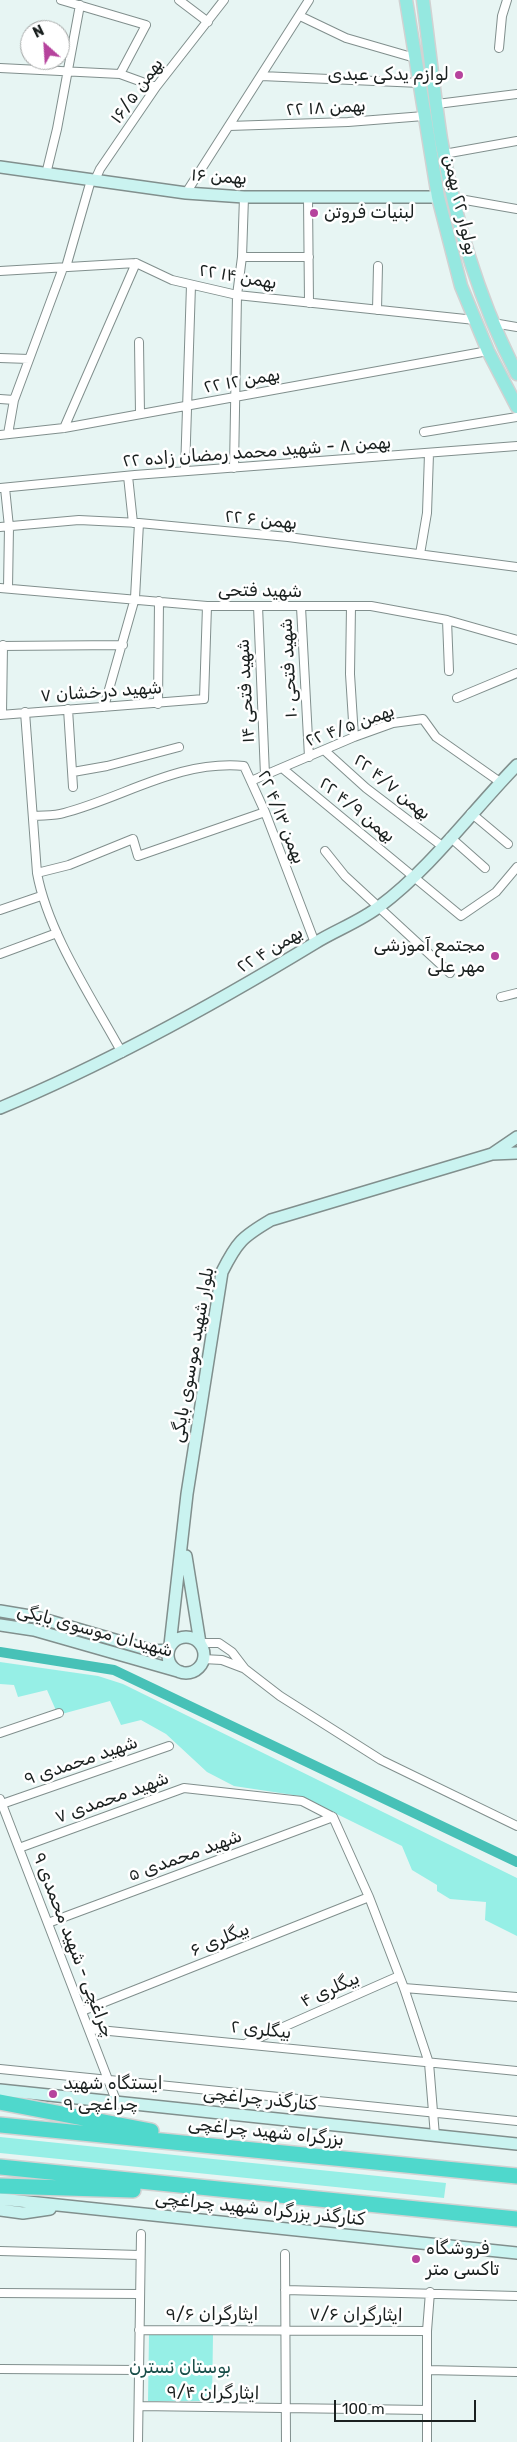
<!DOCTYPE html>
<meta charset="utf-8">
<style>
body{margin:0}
#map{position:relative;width:517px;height:2442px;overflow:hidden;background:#e7f5f3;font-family:Rubik,sans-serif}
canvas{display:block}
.north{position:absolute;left:20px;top:20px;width:50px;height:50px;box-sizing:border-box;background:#fff;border:1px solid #a3a6a5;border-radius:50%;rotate:334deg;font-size:14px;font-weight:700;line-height:20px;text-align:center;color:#1a201f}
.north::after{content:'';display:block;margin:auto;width:18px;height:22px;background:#b6439d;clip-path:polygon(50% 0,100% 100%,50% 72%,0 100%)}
.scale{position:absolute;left:334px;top:2400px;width:142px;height:22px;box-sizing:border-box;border:2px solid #1a201f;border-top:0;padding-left:6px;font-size:15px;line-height:18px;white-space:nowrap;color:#1a201f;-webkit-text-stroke:4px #fff;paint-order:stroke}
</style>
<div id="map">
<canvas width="517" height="2442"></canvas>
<div class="north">N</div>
<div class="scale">100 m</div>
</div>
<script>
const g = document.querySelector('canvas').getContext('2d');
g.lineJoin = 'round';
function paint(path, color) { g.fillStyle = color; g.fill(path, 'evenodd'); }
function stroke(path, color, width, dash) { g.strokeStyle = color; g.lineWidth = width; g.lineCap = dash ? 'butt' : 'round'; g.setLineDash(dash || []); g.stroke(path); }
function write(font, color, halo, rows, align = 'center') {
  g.font = font + ' Rubik,"Noto Sans Arabic",sans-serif'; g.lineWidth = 5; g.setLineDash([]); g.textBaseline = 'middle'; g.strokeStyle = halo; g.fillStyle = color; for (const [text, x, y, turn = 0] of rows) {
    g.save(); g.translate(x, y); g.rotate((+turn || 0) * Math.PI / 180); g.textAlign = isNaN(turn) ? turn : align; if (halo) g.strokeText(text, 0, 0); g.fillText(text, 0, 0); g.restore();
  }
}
paint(new Path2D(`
 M0,1662L98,1676L123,1684L517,1878V1936L485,1920L486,1902L450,1899L437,1891V1885L412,1870L402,1846L300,1796L234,1786L207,1772L166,1734L141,1720L121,1725L110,1701L58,1715L47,1690L18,1697L14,1685L0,1684Z
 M0,2137L446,2183L444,2198L0,2153Z
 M149,2335H213L212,2401H148Z`), '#96efe6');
stroke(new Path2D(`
 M0,1652L114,1670L517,1862`), '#47c1b7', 10);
const street = new Path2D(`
 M61,0L146,25L120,74
 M179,0L208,22
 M300,16L346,38L415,58
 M499,48L502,16L507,0
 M0,68L120,74L156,87
 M261,76L420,83
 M437,104L517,94
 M229,126L348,122L424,116
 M444,154L517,141
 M46,174L57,129L80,5
 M95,180L100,169L156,87L224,0
 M186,193L309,0
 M308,198L309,303
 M454,198L517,209
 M242,257H309
 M66,267L91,180
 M0,271L136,263L172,280L237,295L475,320
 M377,310L378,266
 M493,323L517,327
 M139,342L140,414
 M0,358L29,359
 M0,399L14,400
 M64,428L136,263
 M424,432L517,417
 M8,434L14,400L63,268
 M0,435L64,428L488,351
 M234,468L237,295L242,257L244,197
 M185,471L191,285
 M128,476L133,523
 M0,488L135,475L517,446
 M5,488L9,527L8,588
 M0,527L79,520L139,523L288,537L517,567
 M420,554L427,513L429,454
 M0,588L207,606H371L447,620L517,640
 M258,606L265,775
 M351,606L350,674L354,737
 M301,607L309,757
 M447,620L449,671
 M0,646L123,645
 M457,698L517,673
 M158,704L159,601
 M104,707L135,598L139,523
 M68,709L73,787
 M25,712L37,873C48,933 92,998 122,1053
 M2,714L3,645
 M0,715L204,699L207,606
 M324,750L366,788L442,846
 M282,768L461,916L496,892L517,867
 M73,772L107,766L179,747
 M251,781L354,737L393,723L423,719L436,737L500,782
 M471,813L508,844
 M34,816C44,815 55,816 64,813C125,797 178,760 244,766L265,812L315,943
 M450,837L485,868
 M325,851L345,876L450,973
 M37,873L69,865L133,839L138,856L265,812
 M0,910L41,896
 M0,954L57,933
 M501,997L517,993
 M200,1643H219L232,1652L245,1669L280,1696L381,1760L517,1826
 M203,1659L222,1660L243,1668
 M0,1733L59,1713
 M0,1799L117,2103
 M2,1804L169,1746
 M333,1817L369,1897L404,1988L429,2063L435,2136
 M19,1848L184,1788L302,1801L333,1817
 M48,1923L333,1817
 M404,1988L517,1997
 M82,2011L369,1897
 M89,2029L517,2071
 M247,2043L399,1976
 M0,2069L517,2121
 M0,2251L139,2255
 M285,2254L286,2442
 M285,2290L517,2296
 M0,2293L139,2294
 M139,2330L427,2331
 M0,2369L139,2370
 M427,2370L517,2372
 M139,2406L427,2410
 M138,2442L141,2234
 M427,2442V2331L430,2292`);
const secondary = new Path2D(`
 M0,167L186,193L244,197H438
 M0,1108C110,1062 213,1005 315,943C336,930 361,921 380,906C430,869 473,810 517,765
 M492,1154L517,1137
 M186,1556L200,1643
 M0,1611L36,1617L153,1651L168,1650
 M0,1625L34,1630L181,1672
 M168 1655a18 18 0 1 1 36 0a18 18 0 1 1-36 0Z
 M170,1645L187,1494L222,1272C237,1242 242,1237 271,1220L492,1154L517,1153
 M0,2090L517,2144
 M0,2199L517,2253
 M0,2210L23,2213L50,2209`);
const primary = new Path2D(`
 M406,0L438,197L461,286L488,351L517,407
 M423,0C429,46 434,93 441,139C455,220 479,301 517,374`);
const highway = new Path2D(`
 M0,2102L151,2131
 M0,2125L517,2176
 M0,2167L517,2219
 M0,2186L133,2190`);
stroke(street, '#818f8d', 10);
stroke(secondary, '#818f8d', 14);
stroke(primary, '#d1d2d2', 15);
stroke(highway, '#d1d2d2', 18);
stroke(street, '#fff', 8);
stroke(secondary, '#caf3f0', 11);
stroke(primary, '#95e8e0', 12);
stroke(highway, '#4fd8cc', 15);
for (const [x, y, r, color] of [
 [459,75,5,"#b6439d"],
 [314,213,5,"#b6439d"],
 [495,956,5,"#b6439d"],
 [53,2094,5,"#b6439d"],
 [416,2259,5,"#b6439d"]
]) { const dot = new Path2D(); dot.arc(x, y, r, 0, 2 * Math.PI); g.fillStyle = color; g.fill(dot); stroke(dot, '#fff', 2); }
write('18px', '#1a201f', '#fff', [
 ["لوازم یدکی عبدی",449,75,"right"],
 ["لبنیات فروتن",324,213],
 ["مجتمع آموزشی",485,946,"right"],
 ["مهر علی",485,967,"right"],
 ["ایستگاه شهید",63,2084],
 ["چراغچی ۹",63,2105],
 ["فروشگاه",426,2249],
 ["تاکسی متر",426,2270]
], 'left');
write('18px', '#1a201f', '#fff', [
 ["بهمن ۱۶/۵",137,91,-54],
 ["۲۲ بهمن ۱۸",326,108,-3],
 ["بهمن ۱۶",219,177,4],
 ["بولوار ۲۲ بهمن",460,205,77],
 ["۲۲ بهمن ۱۴",238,277,10],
 ["۲۲ بهمن ۱۲",242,381,-10],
 ["۲۲ بهمن ۸ - شهید محمد رمضان زاده",257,452,-4],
 ["۲۲ بهمن ۶",261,520,6],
 ["شهید فتحی",260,591,1],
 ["شهید فتحی ۱۰",289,668,-93],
 ["شهید فتحی ۱۴",246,691,-93],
 ["شهید درخشان ۷",101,692,-4],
 ["۲۲ بهمن ۴/۵",350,726,-20],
 ["۲۲ بهمن ۴/۷",392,787,39],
 ["۲۲ بهمن ۴/۹",357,810,39],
 ["۲۲ بهمن ۴/۱۳",281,817,68],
 ["۲۲ بهمن ۴",270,950,-31],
 ["بلوار شهید موسوی بایگی",193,1355,-80],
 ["شهیدان موسوی بایگی",95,1631,15],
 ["شهید محمدی ۹",81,1761,-19],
 ["شهید محمدی ۷",112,1798,-20],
 ["شهید محمدی ۵",185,1856,-20],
 ["بیگلری ۶",220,1940,-22],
 ["۹ چراغچی - شهید محمدی",73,1945,69],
 ["بیگلری ۴",330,1990,-24],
 ["بیگلری ۲",261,2030,6],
 ["کنارگذر چراغچی",260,2099,6],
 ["بزرگراه شهید چراغچی",266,2132,6],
 ["کنارگذر بزرگراه شهید چراغچی",260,2209,6],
 ["ایثارگران ۹/۶",212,2315],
 ["ایثارگران ۷/۶",356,2315,1],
 ["ایثارگران ۹/۴",213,2393,1]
]);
write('18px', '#184d48', '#fff', [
 ["بوستان نسترن",180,2368]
]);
</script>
